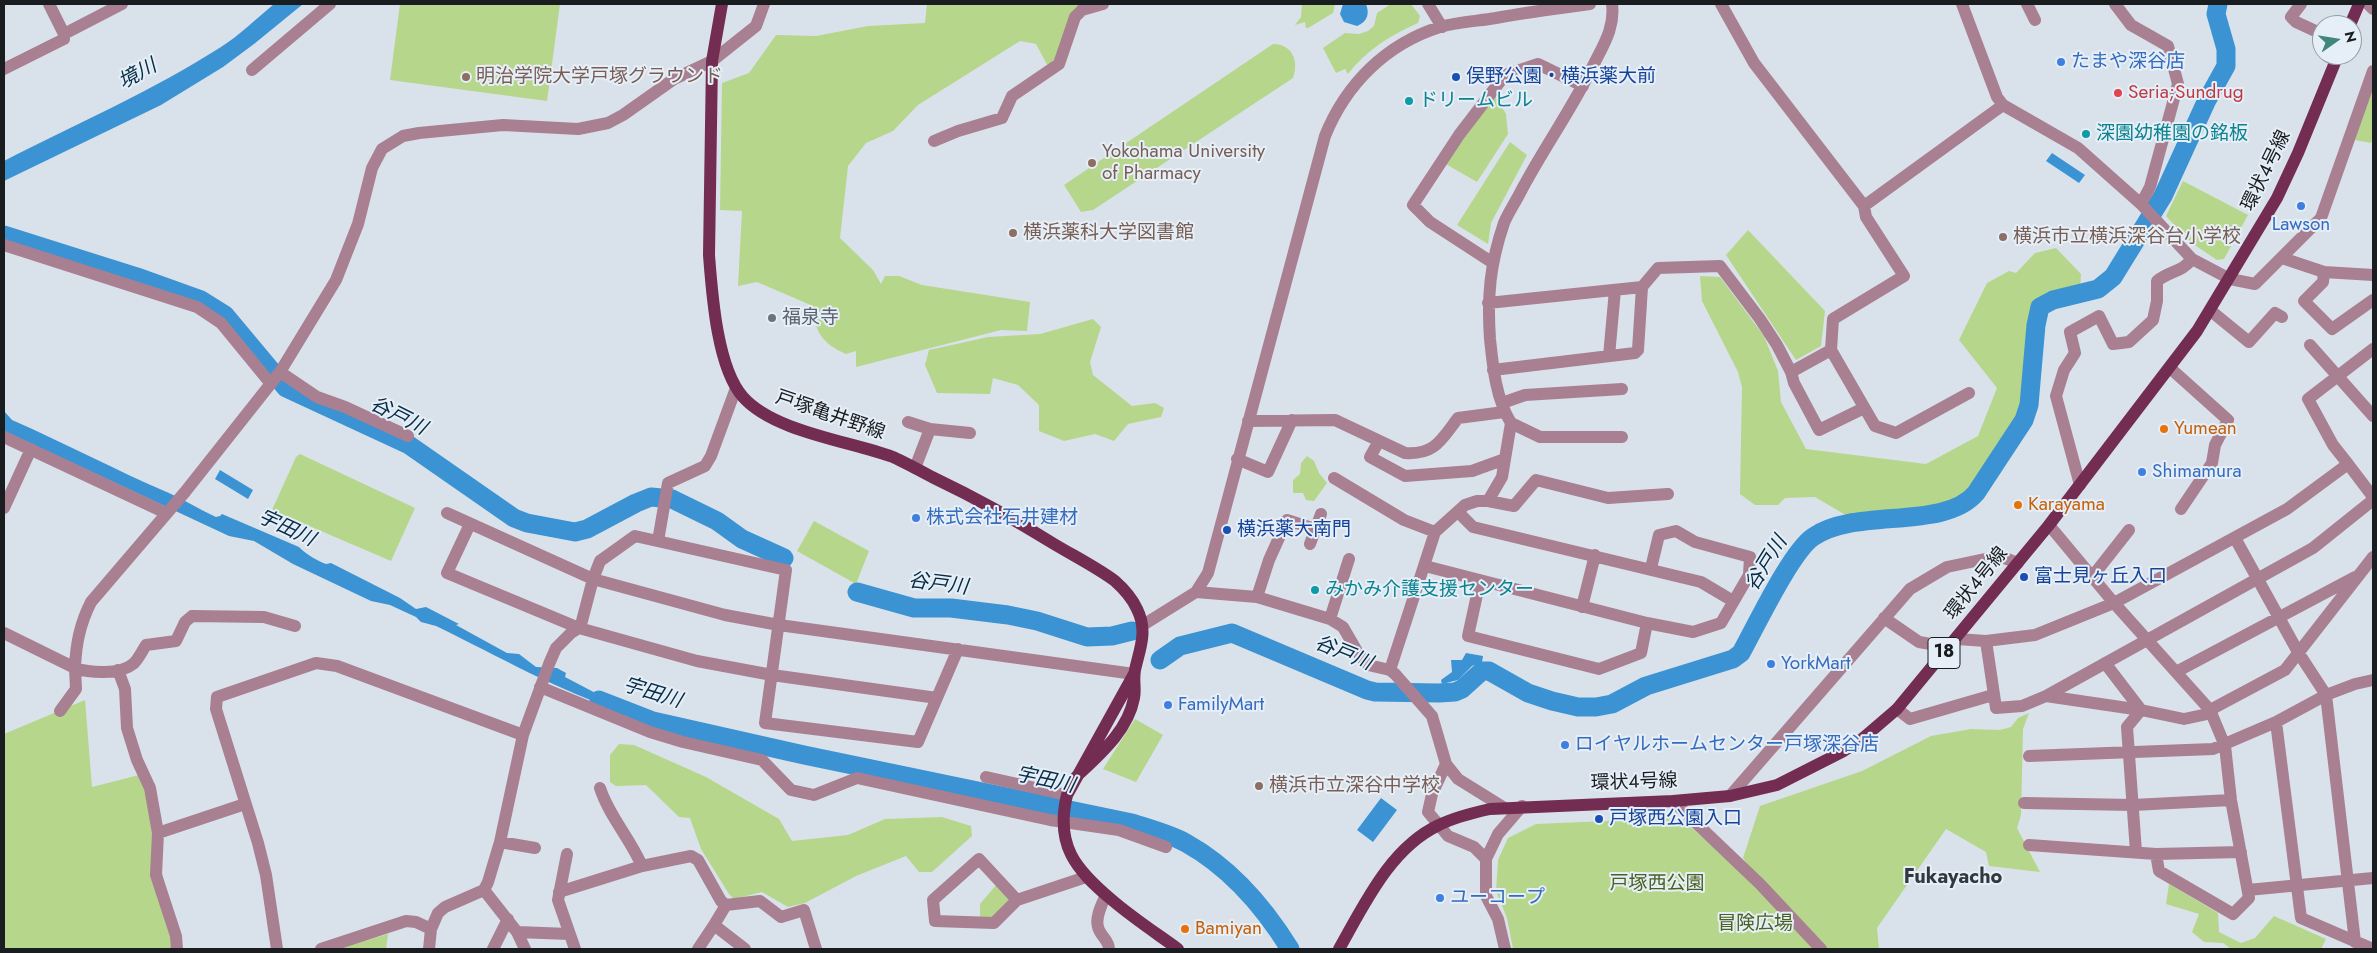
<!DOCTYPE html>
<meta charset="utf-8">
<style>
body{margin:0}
#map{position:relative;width:2377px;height:953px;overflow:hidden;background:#d9e2ea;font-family:Jost,sans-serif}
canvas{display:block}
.frame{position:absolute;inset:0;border:5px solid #1a1d20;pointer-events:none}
.north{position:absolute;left:2312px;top:15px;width:50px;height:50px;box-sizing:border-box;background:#e6eff7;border:1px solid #949ba1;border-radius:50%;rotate:77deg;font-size:14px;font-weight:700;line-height:20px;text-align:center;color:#1a1d20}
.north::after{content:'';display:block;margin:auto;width:18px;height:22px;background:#40867d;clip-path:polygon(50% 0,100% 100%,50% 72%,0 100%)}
</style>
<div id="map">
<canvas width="2377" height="953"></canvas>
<div class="frame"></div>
<div class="north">N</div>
</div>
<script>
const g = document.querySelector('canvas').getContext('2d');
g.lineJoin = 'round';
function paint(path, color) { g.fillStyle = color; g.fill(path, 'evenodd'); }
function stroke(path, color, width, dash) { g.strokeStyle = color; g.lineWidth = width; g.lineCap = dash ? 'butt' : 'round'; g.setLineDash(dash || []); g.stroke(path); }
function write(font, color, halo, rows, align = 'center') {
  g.font = font + ' Jost,"Noto Sans JP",sans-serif'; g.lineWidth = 4; g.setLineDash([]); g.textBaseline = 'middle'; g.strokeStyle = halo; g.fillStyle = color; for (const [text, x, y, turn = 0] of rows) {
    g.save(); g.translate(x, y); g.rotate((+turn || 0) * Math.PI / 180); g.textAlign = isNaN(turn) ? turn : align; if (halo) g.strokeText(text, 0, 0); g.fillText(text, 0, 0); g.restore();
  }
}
paint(new Path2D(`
 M400,4H560L547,101L390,80Z
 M927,4H1103L1082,10L1050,70L1036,44L1020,41L918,105L893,131L866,143L848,166L840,238L873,270L881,284L885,276H899L922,285L1030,302L1027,331L1001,330L856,367V351L846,354C822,343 815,333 813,306L757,282L738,286L742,211L720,210L722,83L749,73L776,35L816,36L868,26L925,23Z
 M1302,4H1335L1333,13L1308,28H1306L1305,22L1295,25L1301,17Z
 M1391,4H1411L1420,16L1418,23C1392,34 1365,51 1348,74L1345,69L1336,73L1323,48L1345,33L1359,34L1368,31L1374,26L1377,13Z
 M1273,44C1293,44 1299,62 1293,78L1093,210L1081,212L1064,185Z
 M2373,71V137L2371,143L2355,140Z
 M1495,96L1506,114L1508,134L1477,182L1444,163Z
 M1510,142L1527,155L1491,223L1488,244L1457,225Z
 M2183,181L2248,215L2224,259L2217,260L2190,242L2166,216Z
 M1748,230L1825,311L1821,346L1796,360L1726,255Z
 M2056,248L2081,274L2080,292L2053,300L2040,307C2032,344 2035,384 2024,420L1970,492L1943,507L1849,517L1815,497L1785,498L1778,505H1755L1740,494L1742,387L1738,372L1702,301L1700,276L1720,277L1764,336L1778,371L1781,402L1806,449L1926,464L1978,436L1997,388L1959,340L1987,283L2009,271L2016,273L2035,253Z
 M1093,319L1101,327L1090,362L1093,375L1132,406L1155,403L1164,408L1161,417L1128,424L1114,441L1095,434L1064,441L1039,431V405L1018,385L993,378L990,394L937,393L925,365L929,350L988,337L1040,334Z
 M300,454L415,508L391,561L272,510L296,457Z
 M1307,456L1314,461L1319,473L1327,483L1314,501L1306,500L1303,493H1293V480L1300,474L1301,463Z
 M814,521L869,551L856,584L797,551Z
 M85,700L92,787L143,774L177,949H4V734Z
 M2029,713L2023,729L2021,815L2017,828L2040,872L1989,866L1986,852L1946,829L1877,928L1879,949H1821L1760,884L1743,858L1760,806L1862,771L1931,736L1971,729L2000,730L2011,727L2018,718Z
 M1135,719L1163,735L1136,782L1103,769Z
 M619,744L634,745L706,777L779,819L792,841L848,835L885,819L942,817L971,826L972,836L932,872H919L906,856L856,876L805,903L788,907L762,892L734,899L729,894L701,849L690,818L679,817L646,785L616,786L610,782V755Z
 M1676,818L1684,821L1747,877L1814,949H1513L1507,918L1496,891L1498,860L1508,838L1536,824Z
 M997,884L1011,898L990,919L980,918V904Z
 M2169,884L2218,913L2219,932L2241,943L2255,938L2274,916L2326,939L2321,949H2231L2223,943L2204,942L2192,932L2199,914L2166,904Z
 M388,934L386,949H338Z`), '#b6d68b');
paint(new Path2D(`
 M274,4H303L254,44L223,67L161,105L4,181V161C76,124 152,91 221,47C240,35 257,18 274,4Z
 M1343,4H1366C1370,14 1367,22 1357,26L1344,22L1340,14Z
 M2052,153L2085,175L2079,183L2046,161Z
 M4,411L12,420C65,443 115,470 169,493C185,500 200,510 216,517L220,516L222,514L299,547C304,553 318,561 326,564L331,563L400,598L416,609L426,607L455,622L459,624L456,625L507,653L519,654L536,667L557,668L566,673L565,677L605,698L627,713C558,691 500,657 436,626L421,622L416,617L390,605L371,601L293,564L254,541L229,536L4,431Z
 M220,470L253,490L248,499L215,479Z
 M1466,653L1483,656L1482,662L1472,666L1458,680L1442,684L1441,680L1452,672L1451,660H1462Z
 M1381,798L1397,810L1373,842L1357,830Z`), '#3b93d4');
stroke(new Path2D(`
 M4,235L137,277L201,300L225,315L286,388L409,445L514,518L527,523L575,532L587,529L636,503L651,497L672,499L717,521L742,539L784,558
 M857,592L914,608H951L1008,615L1037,621L1087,637L1112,636L1132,631
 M1160,660L1180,646L1232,633L1367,690L1375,692L1439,693L1455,692L1462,689L1482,671H1489L1528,693L1552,701L1578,707H1596L1612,704L1646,686L1733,659L1741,653C1756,626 1791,552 1813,537C1856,507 1944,531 1976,493L2024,420L2029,405L2036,325L2040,307L2053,300L2098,289L2113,277L2163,196L2206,102L2226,66V49L2216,14L2218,4
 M599,700L653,721L804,755L1132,823C1150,829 1170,834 1186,843C1231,868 1264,907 1290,949`), '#3b93d4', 19);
stroke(new Path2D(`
 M49,4L64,34
 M1428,4L1442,27
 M1721,4L1754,63L1864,206L2003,105
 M1962,4L1997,97L2003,105L2078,148L2141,204L2192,259L2230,279L2255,284L2321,218L2373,71
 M2027,4L2035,20
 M2115,4L2131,25L2168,46L2178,84L2150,187L2141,204
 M2301,4L2291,17L2296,22L2322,34
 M2368,4L2373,9
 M4,69L64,39V34L122,4
 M252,70L330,4
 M934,141L958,131L1002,118L1012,96L1059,64L1075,17L1082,10L1103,4
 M4,245L197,307L221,323L271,384
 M2282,258L2324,272L2373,275
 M1493,263L1430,222L1413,205L1459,135L1505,75L1538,64L1583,86
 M2324,272L2323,282L2304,301L2332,329L2373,300
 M1488,303L1642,287L1658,268L1720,266L1760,319L1777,345L1791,372L1831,350L1833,319L1904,276L1866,217L1864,206
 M2211,311L2249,342L2275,313L2282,317
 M2310,345L2373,416
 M1831,350L1875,426L1896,433L1969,393
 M1609,356L1615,290
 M2170,368L2228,420L2215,445L2212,463L2181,509
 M1493,370L1635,353L1638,350L1642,287
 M280,372L317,397L345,407L408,436
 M1791,372L1794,383L1819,430L1864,408
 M1502,403L1525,395L1622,389
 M1248,421L1335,420L1405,453C1435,455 1441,440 1458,418L1504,412
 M908,422L930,429L915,468
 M1511,423L1540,437H1622
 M930,429L970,433
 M4,437L166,513
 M1379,441L1370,457L1405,476L1472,471L1505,459
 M1237,459L1268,472L1292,420
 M2348,464L2333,445L2308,399L2373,349
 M1334,478L1404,520L1435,532
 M2080,485L2056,396L2064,370L2075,353L2070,332L2099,316L2113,344L2129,342L2153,320L2157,301V281C2171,270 2181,273 2192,259
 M1488,501L1514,506L1536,480L1608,498L1668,494
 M4,508L31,449
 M1458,512L1473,527L1701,582L1733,601
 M447,513L593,579L725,615L779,625L1134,674
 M470,524L447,573L579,628L697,661L772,675L937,698
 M2049,525L2114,603L2210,710L2225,746L2231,800L2249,898L2233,914L2159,871L2156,854
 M2235,538L2298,652L2326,695L2355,942
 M658,541L668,483L705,466L711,456L736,388
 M1310,544L1321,514
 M1425,566L1647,623L1693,632L1721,623L1749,575L1750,557L1695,542L1676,531L1659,535L1651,568
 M2092,577L2129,530
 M1480,581L1468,636L1599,669L1641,653L1647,623
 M1196,592L1257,597L1330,619L1343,627L1358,653L1368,665L1390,670L1395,674L1432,716L1446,764L1458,779L1503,807
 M1257,597L1269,560L1287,520L1315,529
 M1582,607L1595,555
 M1884,618L1919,642L1948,647
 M1330,619L1349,559
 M1143,625L1196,592L1208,573L1325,136C1346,84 1386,44 1440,27C1458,22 1478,21 1496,18C1527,12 1559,8 1590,4
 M295,626L264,617L192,616L185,622L176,641L146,645C142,651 138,660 133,664C120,675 90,673 75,668C76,643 80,624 91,602L185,492L280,372L336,280L358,224L372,168L382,149L403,136L419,133L503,125L578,129L608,123L623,115L674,79L712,61L756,26L764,4
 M4,633L75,668L76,689L60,711
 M1957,639L1986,641L2035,635L2114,603L2287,509L2348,464L2373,497
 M1986,641L1996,708L2022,706L2046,696L2313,548L2373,500
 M2105,663L2141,710L2127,727L2136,852
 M118,670L125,689L127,728L137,760L150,788L158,833L156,875L176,936L177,949
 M1390,670L1435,532L1465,505L1477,501H1488L1502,477L1511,423C1496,399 1493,368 1490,339C1487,296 1490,264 1504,223C1508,213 1515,203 1520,193C1543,149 1572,109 1594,64C1604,44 1615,27 1612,4
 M2176,672L2355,577
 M540,687L650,732L683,742L762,760L791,790L814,795L857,778L1050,820L1119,830L1166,847
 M2046,696L2141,710L2184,719L2212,713
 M1897,709L1910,719L1993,695
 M2210,710L2285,670L2373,557
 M2276,722L2301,918L2373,949
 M2029,756L2213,749L2276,722L2326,695L2355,684L2373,680
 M1446,764L1432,794L1428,812L1448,836L1474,847L1486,859V896L1498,919L1505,949
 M986,777L1067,795
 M600,788C609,816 630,838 642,866
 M1730,796L1910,589L1947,567L1999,556L2018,563
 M1673,801L1760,884L1821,949
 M2024,803L2133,805L2231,800
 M158,833L245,804
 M500,842L535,848
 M2029,845L2156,854L2241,852
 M567,854L558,900L575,949
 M1486,859L1498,834L1522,806
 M484,890L517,932L525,949
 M2248,890L2373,878
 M559,892L642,866L691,856L698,860L721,901L726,905
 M1106,895C1102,904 1095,917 1098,927C1100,936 1109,940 1109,949
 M1017,900L979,859L933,900L935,921L994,923L1017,900L1086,877
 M726,905L760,901L781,917L804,910L816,949
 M726,905L714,925L745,949
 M517,932L569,934
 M277,949L266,875L258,843L216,709L217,697L316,663L337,666L523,735
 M321,949L406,921L416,922L431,929
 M429,949L431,929L438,913L445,907L484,890L488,882L500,842L523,735L549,664L556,648L571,633L579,628L582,621L593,579L600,561L635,536L786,570L765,723L918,742L958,649
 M493,949L508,919
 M698,949L714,925`), '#a97f92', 12);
stroke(new Path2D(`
 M722,4L712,61L709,255C712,294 717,368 743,397C774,432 850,441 893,457C906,463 919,470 932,477C974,497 1014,519 1054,544C1074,556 1096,567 1115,581C1124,589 1132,598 1137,609C1148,631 1140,648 1135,670C1133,680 1136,689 1134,698C1128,731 1099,755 1076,777
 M2350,25L2359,4
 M1134,674L1067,795C1055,845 1075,869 1112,900C1133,918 1156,933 1178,949
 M1339,949C1364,905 1390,848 1439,825C1455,817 1472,813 1490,809L1673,801L1730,796L1777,785L1842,752L1862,739L1897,709L2049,525L2197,331L2277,198L2298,153L2338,55`), '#732c52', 12);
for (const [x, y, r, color] of [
 [2061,62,5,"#3f7fe0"],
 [466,77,5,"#8d6e63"],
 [1456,77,5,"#1a4fb4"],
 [2118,93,5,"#e0444e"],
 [1409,101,5,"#0f9aa8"],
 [2086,134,5,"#0f9aa8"],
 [1092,163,5,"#8d6e63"],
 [2301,206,5,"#3f7fe0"],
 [1013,233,5,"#8d6e63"],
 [2003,237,5,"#8d6e63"],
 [772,318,5,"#6b7280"],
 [2164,429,5,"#e8710a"],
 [2142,472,5,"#3f7fe0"],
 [2018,505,5,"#e8710a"],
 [916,518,5,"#3f7fe0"],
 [1227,530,5,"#1a4fb4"],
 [2024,577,5,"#1a4fb4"],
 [1315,590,5,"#0f9aa8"],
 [1771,664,5,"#3f7fe0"],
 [1168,705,5,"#3f7fe0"],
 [1565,745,5,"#3f7fe0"],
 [1259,786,5,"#8d6e63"],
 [1599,819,5,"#1a4fb4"],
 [1440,898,5,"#3f7fe0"],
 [1185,929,5,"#e8710a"]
]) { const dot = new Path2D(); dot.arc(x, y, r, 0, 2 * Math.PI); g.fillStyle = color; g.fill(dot); stroke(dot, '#e6eff7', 2); }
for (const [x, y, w] of [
 [1944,653,32]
]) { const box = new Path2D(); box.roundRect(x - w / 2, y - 15.5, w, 31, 4); g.fillStyle = '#e6eff7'; g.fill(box); stroke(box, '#1a1d20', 1); }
write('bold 18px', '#1a1d20', null, [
 ["18",1944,653]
]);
write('19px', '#366cbe', '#e6eff7', [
 ["たまや深谷店",2071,62],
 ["Lawson",2301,225,"center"],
 ["Shimamura",2152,472],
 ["株式会社石井建材",926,518],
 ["YorkMart",1781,664],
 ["FamilyMart",1178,705],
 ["ロイヤルホームセンター戸塚深谷店",1575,745],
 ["ユーコープ",1450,898]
], 'left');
write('19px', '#785e54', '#e6eff7', [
 ["明治学院大学戸塚グラウンド",476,77],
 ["Yokohama University",1102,152],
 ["of Pharmacy",1102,174],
 ["横浜薬科大学図書館",1023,233],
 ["横浜市立横浜深谷台小学校",2013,237],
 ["横浜市立深谷中学校",1269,786]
], 'left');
write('19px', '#164399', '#e6eff7', [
 ["俣野公園・横浜薬大前",1466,77],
 ["横浜薬大南門",1237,530],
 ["富士見ヶ丘入口",2034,577],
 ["戸塚西公園入口",1609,819]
], 'left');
write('19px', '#be3a42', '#e6eff7', [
 ["Seria;Sundrug",2128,93]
], 'left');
write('19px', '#0d838f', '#e6eff7', [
 ["ドリームビル",1419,101],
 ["深園幼稚園の銘板",2096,134],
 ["みかみ介護支援センター",1325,590]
], 'left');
write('19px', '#1a1d20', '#e6eff7', [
 ["環状4号線",2267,171,-64],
 ["戸塚亀井野線",830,416,19],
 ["環状4号線",1977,584,-51],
 ["環状4号線",1634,783,-2]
]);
write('19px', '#5b616d', '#e6eff7', [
 ["福泉寺",782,318]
], 'left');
write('19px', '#c56008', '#e6eff7', [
 ["Yumean",2174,429],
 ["Karayama",2028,505],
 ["Bamiyan",1195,929]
], 'left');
write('19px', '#496121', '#e6eff7', [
 ["戸塚西公園",1657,884],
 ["冒険広場",1755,924]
]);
write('italic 20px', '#062c46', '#e6eff7', [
 ["境川",138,75,-29],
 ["谷戸川",398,417,27],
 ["宇田川",286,529,25],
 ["谷戸川",1767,564,-58],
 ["谷戸川",938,585,7],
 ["谷戸川",1343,654,22],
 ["宇田川",652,694,17],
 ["宇田川",1045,781,12]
]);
write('bold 20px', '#31383e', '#e6eff7', [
 ["Fukayacho",1953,878]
]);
</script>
